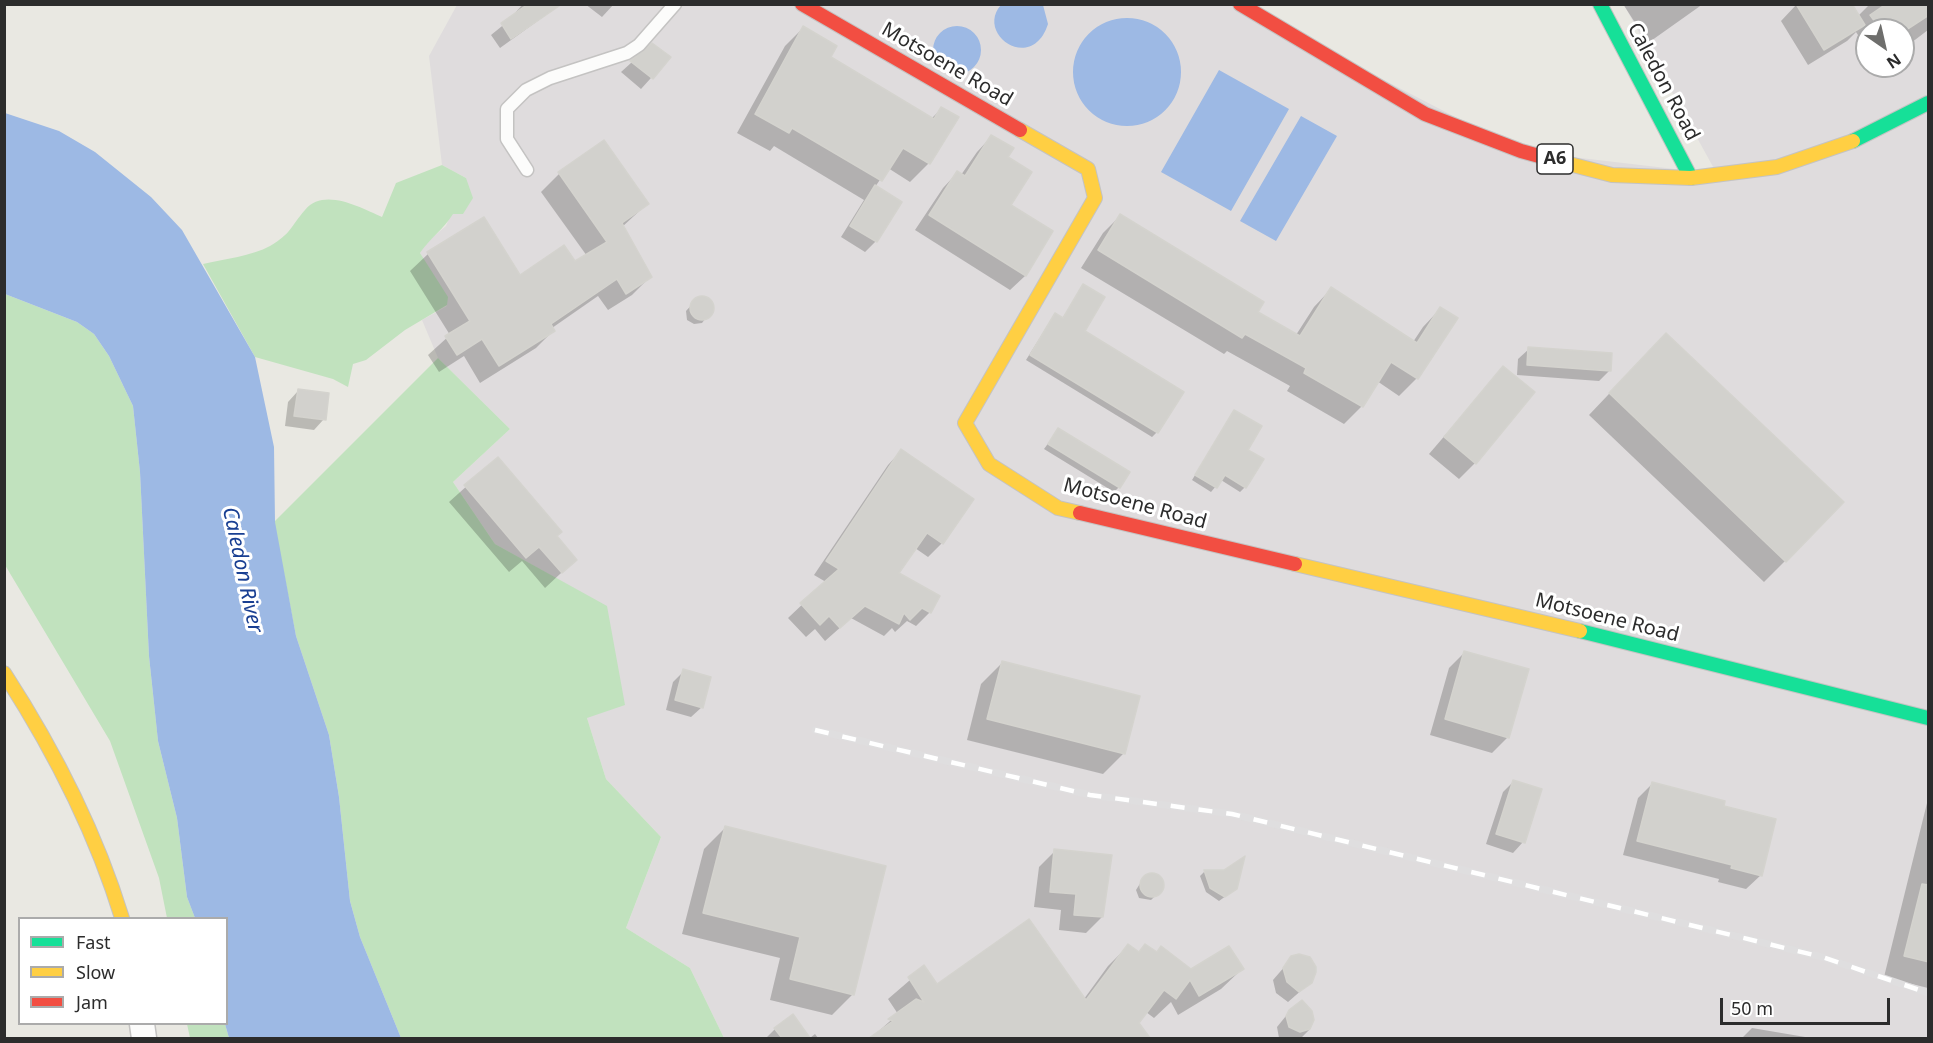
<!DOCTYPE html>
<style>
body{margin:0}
#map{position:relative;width:1933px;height:1043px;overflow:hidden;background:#e9e8e2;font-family:"Noto Sans",sans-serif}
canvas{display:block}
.frame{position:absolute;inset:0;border:6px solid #2c2c2c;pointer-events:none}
.legend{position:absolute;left:18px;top:917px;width:210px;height:108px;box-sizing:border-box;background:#fff;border:2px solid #ababab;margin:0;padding:8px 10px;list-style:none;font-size:18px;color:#2c2c2c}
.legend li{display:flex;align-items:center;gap:12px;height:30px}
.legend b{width:30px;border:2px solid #ababab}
.north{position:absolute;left:1855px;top:18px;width:60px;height:60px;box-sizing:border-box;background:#fff;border:2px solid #ababab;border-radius:50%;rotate:146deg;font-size:16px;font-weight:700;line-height:24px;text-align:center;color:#2c2c2c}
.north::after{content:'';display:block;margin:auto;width:21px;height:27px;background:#6e6e6c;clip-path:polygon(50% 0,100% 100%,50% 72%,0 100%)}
.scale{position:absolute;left:1720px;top:998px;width:170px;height:27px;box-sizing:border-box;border:3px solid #2c2c2c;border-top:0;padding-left:8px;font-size:18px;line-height:21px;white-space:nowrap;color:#2c2c2c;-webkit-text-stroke:4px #fff;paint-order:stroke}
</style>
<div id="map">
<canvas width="1933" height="1043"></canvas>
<div class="frame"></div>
<ul class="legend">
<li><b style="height:8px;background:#16e098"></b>Fast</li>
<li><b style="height:8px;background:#ffcf43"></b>Slow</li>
<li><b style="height:8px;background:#f24e42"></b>Jam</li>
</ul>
<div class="north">N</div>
<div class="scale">50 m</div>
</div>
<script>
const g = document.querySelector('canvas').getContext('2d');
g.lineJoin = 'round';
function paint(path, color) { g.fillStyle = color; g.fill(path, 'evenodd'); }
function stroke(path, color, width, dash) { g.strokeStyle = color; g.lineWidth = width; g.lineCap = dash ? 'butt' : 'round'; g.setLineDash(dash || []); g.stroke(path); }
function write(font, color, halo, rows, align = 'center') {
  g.font = font + ' "Noto Sans",sans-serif'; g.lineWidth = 6; g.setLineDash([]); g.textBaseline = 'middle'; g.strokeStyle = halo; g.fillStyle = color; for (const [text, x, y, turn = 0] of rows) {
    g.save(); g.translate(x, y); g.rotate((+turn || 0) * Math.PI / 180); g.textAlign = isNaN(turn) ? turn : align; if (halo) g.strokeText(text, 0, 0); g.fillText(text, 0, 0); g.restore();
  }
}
paint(new Path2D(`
 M457,5H1239L1521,151L1717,174L1624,5H1928V1038H724L690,968L626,928L661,837L606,779L587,718L607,607L495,544L453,482L510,429L438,358L422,320L447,306L420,253L428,241L446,226L466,178L442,165L429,56ZM1867,30H1903V66H1867Z`), '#dfdcdd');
paint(new Path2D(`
 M442,165L466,178L473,198L463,214H453C444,229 430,238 420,253L448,297L447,305L405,330L366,360L353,364L348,387L333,379L255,357L203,264C224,259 252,256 270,246C292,233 290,227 305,210C324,187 361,208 382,217L396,183Z
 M5,294L77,322L94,334L109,356L133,406L140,472L149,656L158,741L177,818L187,897L195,918H167L159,878L110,741L5,565Z
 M438,358L510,429L453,482L495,544L607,606L625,705L587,718L606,779L661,837L626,928L690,968L724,1038H401L360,937L350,901L339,797L329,735L296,636L274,522Z
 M187,1024H225L229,1038H190Z`), '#c1e2be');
paint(new Path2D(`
 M1001,5H1043L1048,24C1032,74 975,34 1001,5Z
 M1073 72a54 54 0 1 1 108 0a54 54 0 1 1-108 0Z
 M933 50a24 24 0 1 1 48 0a24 24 0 1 1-48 0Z
 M1219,70L1289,109L1231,211L1161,172Z
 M5,113L59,131L95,152L151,197L182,230L255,357L274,447L275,522L296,636L329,735L339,797L350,901L360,937L401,1038H229L225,1024L226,918H195L187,897L177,818L158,741L149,656L140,472L133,406L109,356L94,334L77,322L5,294Z
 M1301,116L1337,136L1276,241L1240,221Z`), '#9db9e4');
paint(new Path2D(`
 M523,4H561L500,48L491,35L517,14L516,12Z
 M585,4H614L602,17Z
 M1623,4H1703L1648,43Z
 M1797,4L1858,16L1870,4H1928V30L1903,49V30H1867V49L1856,32L1847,41L1808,65L1781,21Z
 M803,28L829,58L931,119L941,109L929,163L910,182L888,168L875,187L900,202L876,241L865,252L841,237L864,200L774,146L770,151L737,133L785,46Z
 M652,44L669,58L641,89L621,72Z
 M991,137L1006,157L1009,205L1051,232L1025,276L1010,290L915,230L943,188L957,173L961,175L977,152Z
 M603,142L647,204L622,227L650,277L632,295L608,310L598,296L552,328L554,330L536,348L480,383L464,356L439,372L428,355L450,335L410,271L428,254L520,277L575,263L587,256L541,192L559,174Z
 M1120,216L1256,313L1296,335L1314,307L1331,289L1413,342L1423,327L1440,309L1417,378L1399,396L1377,381L1362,406L1344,424L1287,391L1290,386L1227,351L1224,354L1081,268L1103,233Z
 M1083,286V332L1157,432L1152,437L1026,360L1051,320L1055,315L1062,319Z
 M705,298L711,303L712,310L702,323L694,324L687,320L686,311L697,299Z
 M1529,349L1610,370L1599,381L1517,375L1518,359Z
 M1645,356L1785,561L1764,582L1589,415Z
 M1503,368L1475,463L1459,479L1429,454Z
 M298,391L324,419L314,430L285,426L288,402Z
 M1235,412L1246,450L1245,487L1240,492L1221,480L1211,492L1192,480Z
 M1058,430L1119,487L1114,492L1044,449Z
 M901,451L972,500L942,543L928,557L915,548L897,573L930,612L916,626L907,621L895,632L892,628L884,636L851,618L825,641L815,629L806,637L788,618L826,582L814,575L888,465Z
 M497,459L575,560L545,588L522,561L509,572L449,502Z
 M1465,652L1508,737L1492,753L1430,735L1449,668Z
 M1002,663L1124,753L1103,774L967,740L981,684Z
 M684,671L702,707L691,717L666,710L673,682Z
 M1513,782L1523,842L1513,853L1486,844L1503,792Z
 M1652,784L1722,807L1761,875L1746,889L1718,882L1719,879L1623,855L1638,798Z
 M1928,799V988L1884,977Z
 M725,828L853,994L832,1015L770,1000L780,958L682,934L704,849Z
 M1055,851L1102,917L1086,933L1059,930L1061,910L1034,907L1039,867Z
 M1205,871L1230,893L1219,901L1206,892L1200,876Z
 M1156,876L1161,880V890L1151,900L1139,898L1136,890L1141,882L1146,877Z
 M1128,946L1138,953H1156L1191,970L1242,969L1221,989L1178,1015L1171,1002L1154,1018L1146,1012L1137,1023L1149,1038H871L898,1014L888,999L924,968L937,986L1084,999L1108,966Z
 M1292,958L1311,982L1288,1002L1276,993L1273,980Z
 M1290,1011L1313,1020L1310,1029L1301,1038H1279L1277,1027Z
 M792,1017L808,1038H766L775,1029Z
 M1752,1028L1811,1038H1742Z
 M815,1034L818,1038H810Z`), '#0003');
const building = new Path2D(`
 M528,4H562L511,39L501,23Z
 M1796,4H1852L1865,25L1824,50Z
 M1886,4H1929V15L1906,30H1881L1870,15Z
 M803,26L837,46L831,57L934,119L941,107L959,117L930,164L903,148L882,181L792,128L789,133L755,114Z
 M652,43L671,57L653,79L630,61Z
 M991,135L1014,148L1008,157L1032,172L1011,205L1053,231L1026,276L929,215L957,171L965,176Z
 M604,140L649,204L622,223L652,277L626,294L617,279L551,324L555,331L499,366L482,339L457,355L445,336L470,321L427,252L484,217L520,275L564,245L575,261L607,242L558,172Z
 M875,185L902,202L877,242L850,226Z
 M1120,214L1264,302L1258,312L1300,336L1331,287L1417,343L1440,307L1458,318L1418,379L1391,362L1363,407L1304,373L1306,368L1245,334L1242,338L1098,250Z
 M1083,284L1105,297L1085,331L1184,392L1158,433L1030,355L1055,313L1063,318Z
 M690 308a12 12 0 1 1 24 0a12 12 0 1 1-24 0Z
 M1666,333L1844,502L1786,562L1609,393Z
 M1528,347L1612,353L1611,371L1527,365Z
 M1503,366L1535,392L1476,464L1444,437Z
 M298,389L329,393L326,420L294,416Z
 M1234,410L1262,426L1248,450L1264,459L1246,488L1225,475L1217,488L1195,475Z
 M1058,428L1130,472L1120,488L1048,444Z
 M901,449L974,499L943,544L927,533L899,573L940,596L931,613L922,608L910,620L904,613L899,624L865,606L840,628L829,616L820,625L800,603L839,569L826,561Z
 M498,457L562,532L557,536L577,560L562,573L539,547L526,558L464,485Z
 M1464,651L1529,669L1509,738L1445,719Z
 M1002,661L1140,696L1125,754L987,719Z
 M683,669L711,677L703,708L675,700Z
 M1513,780L1542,789L1525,843L1496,834Z
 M1652,782L1725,801L1724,806L1776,819L1762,876L1731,868L1732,865L1637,841Z
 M725,826L886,866L854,995L790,979L800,937L703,913Z
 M1054,849L1112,855L1103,917L1074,915L1076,894L1050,892Z
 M1245,856L1237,889L1225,897L1210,888L1204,870H1224Z
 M1140 885a12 12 0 1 1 24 0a12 12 0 1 1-24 0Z
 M1922,884L1929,885V962L1904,956Z
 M1029,919L1086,1000L1128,944L1139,952L1145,944L1157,952L1161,946L1191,969L1229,946L1244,969L1199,996L1190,980L1176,999L1164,990L1139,1023L1150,1038H869L893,1021L888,1019L916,999L924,1002L908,977L924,965L937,984Z
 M1299,954L1310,957L1316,967V972L1312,983L1299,992L1287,982L1283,968L1291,956Z
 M1302,1000L1312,1011L1314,1020L1310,1029L1300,1032L1289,1027L1286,1016L1289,1010Z
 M793,1014L810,1038H782L774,1028Z`);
paint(building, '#d2d1cd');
stroke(building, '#d4d3ce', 1.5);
const lane = new Path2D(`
 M527,170L507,139V109L526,90L550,78L627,53L639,45L675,4`);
const street = new Path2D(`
 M142,1024L144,1038`);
const fast = new Path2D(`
 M1600,4L1691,178
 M1853,141L1928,103
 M1580,631L1928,718`);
const slow = new Path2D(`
 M1020,130L1088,169L1095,198L965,423L989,464L1058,508L1080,513
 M1550,159L1612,175L1691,178L1777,167L1853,141
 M1295,564L1580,631
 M4,673C54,750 95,830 122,918`);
const jam = new Path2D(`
 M802,4L1020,130
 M1240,4L1425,114L1521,151L1550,159
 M1080,513L1295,564`);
stroke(lane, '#c4c3c2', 15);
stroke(street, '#c4c3c2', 27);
stroke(fast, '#c4c3c2', 16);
stroke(slow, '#c4c3c2', 16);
stroke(jam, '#c4c3c2', 16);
stroke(lane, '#fcfcfb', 12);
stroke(street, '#fcfcfb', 24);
stroke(fast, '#16e098', 14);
stroke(slow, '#ffcf43', 14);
stroke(jam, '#f24e42', 14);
const rail = new Path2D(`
 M815,730L1090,795L1232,814L1822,957L1928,993`);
stroke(rail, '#dfdedf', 7);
stroke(rail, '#fff', 4.5, [14]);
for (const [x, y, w] of [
 [1555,159,36]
]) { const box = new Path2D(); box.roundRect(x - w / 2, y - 15, w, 30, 4.5); g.fillStyle = '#fff'; g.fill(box); stroke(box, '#2c2c2c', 1.5); }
write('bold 18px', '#2c2c2c', null, [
 ["A6",1555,159]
]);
write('20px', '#2c2c2c', '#fff', [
 ["Motsoene Road",947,65,30],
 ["Caledon Road",1663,82,62],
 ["Motsoene Road",1135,504,15],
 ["Motsoene Road",1607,618,14]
]);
write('italic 21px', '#193f92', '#fff', [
 ["Caledon River",242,570,78]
]);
</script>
